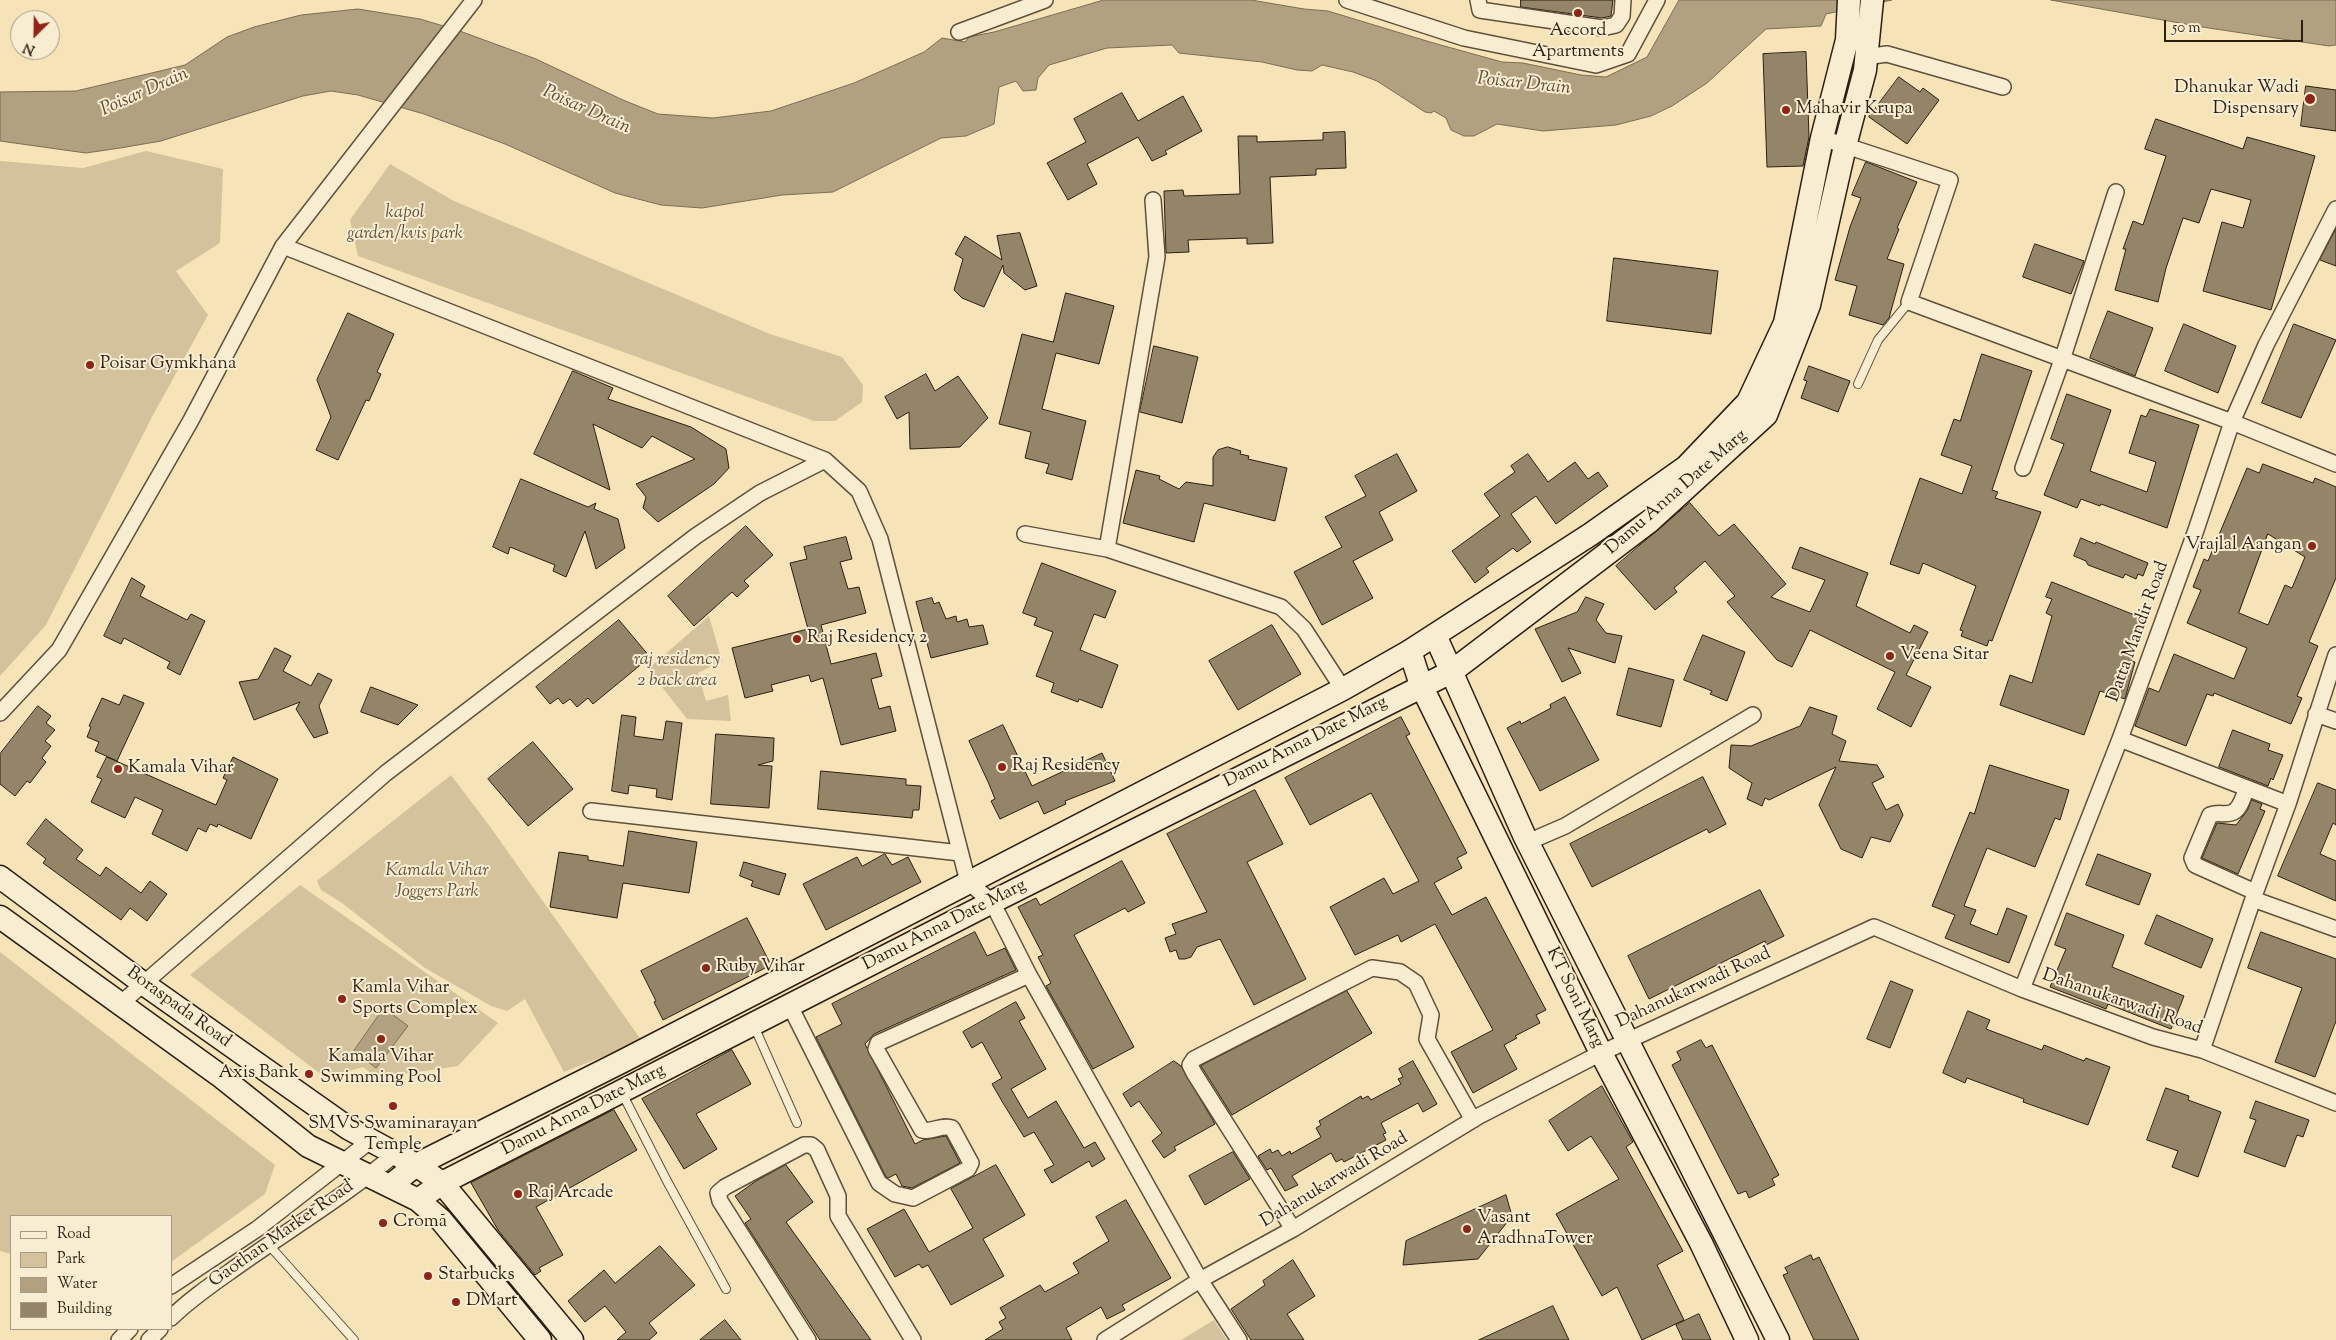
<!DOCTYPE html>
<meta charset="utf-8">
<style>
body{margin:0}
#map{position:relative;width:2336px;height:1340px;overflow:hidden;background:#f6e4b8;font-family:"Sorts Mill Goudy",serif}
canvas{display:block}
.legend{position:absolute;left:10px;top:1215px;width:162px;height:115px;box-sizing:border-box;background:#f9edd1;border:1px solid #a79a85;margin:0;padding:6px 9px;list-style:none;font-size:15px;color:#2c1e12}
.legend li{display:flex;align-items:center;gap:10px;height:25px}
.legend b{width:25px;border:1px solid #a79a85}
.north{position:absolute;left:10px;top:10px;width:50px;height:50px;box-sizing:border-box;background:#f9edd1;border:1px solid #a79a85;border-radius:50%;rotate:203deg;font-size:14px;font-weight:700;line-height:20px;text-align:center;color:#2c1e12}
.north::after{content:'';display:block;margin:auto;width:18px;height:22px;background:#8f2418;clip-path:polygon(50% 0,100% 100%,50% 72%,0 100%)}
.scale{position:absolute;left:2164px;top:20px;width:139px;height:22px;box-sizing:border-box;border:2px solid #2c1e12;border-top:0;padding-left:6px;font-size:15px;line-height:18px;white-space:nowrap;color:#2c1e12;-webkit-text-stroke:4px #f9edd1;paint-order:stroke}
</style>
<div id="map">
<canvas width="2336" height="1340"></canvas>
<ul class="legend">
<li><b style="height:6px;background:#f9edd1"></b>Road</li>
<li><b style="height:14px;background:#d4c29c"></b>Park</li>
<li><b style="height:14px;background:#b1a180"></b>Water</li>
<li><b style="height:14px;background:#958568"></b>Building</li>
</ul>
<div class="north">N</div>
<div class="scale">50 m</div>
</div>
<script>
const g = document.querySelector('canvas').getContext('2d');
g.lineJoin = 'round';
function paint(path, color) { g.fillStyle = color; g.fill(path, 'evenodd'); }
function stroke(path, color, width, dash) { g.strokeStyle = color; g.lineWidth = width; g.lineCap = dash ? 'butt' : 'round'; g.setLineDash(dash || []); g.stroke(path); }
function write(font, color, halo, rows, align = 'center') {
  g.font = font + ' "Sorts Mill Goudy",serif'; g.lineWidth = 4; g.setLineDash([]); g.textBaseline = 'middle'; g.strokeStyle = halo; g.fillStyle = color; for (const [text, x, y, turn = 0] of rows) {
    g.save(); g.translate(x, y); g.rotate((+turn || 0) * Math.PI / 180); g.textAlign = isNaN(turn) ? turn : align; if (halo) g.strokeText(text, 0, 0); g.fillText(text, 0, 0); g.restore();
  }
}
paint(new Path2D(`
 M146,151L223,169L220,243L176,271L208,315L153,415L46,625L0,676V161L83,168Z
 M390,164L454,201L770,334L842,357L863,385L862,402L835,421H814L358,256L350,220Z
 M709,616L722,661L698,673L706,701L728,695L731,721L687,719L648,669Z
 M451,775L491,828L642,1041L564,1072L525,999L507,1011L491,1006L425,968L342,903L321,890L317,881Z
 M300,885L498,1023L458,1066L377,1078L363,1067L326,1078L190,975Z
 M0,952L275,1165L265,1194L171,1262V1216H11V1254L0,1251Z
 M1214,1320L1227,1340H1181Z`), '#d4c29c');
const water = new Path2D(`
 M1104,0H1251L1304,9L1328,11L1430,42L1502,62L1523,63L1581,75L1606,77L1647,57L1679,0H1892L1826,14L1821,26L1766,29L1707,83L1672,106L1651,116L1616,125L1543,131L1497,124L1474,136H1464L1451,130L1446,118L1434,111L1431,113L1425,112L1377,81L1353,72L1322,65L1312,71L1297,70L1262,62L1179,53L1172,45L1107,48L1049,65L1038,78L1036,90L1023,91L1016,81L999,87L994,124L966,136L941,138L833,192L782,195L702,208L661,205L615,193L505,144L424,114L358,95L331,91L303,96L161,141L120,148L86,153L0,141V92L76,91L185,65L227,37L254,27L301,15L358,9L420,19L457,30L536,59L623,100L658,114L713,118L771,111L854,83L924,52L942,38L965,42L969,37L994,32Z
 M2051,0H2336V45L2329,46L2202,27Z
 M384,1008L408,1026L376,1068L354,1051Z`);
paint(water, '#b1a180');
stroke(water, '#7c6d54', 1);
const building = new Path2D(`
 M1521,0H1613L1611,16L1602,18L1521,7Z
 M1806,52L1809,137L1803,166L1767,167L1763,54Z
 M1899,77L1920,92L1923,88L1939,100L1907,144L1869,117Z
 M2306,86L2336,90V131L2301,126Z
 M1122,93L1138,121L1183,96L1202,131L1165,151L1167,154L1152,161L1138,137L1087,164L1097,184L1068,200L1047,163L1086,142L1074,119Z
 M2156,119L2243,149L2247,137L2315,156L2271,310L2203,291L2222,222L2243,228L2251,200L2211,189L2199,223L2183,218L2166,268L2158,302L2115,290L2126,249H2123L2133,221L2143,225L2166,156L2145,149Z
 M1345,132L1346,168L1316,169V175L1270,177L1273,243L1247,244V238L1188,240L1189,252L1166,253L1164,191L1183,190L1184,196L1240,194L1238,136H1257V142L1323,140V133Z
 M1866,162L1917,182L1897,228L1899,229L1887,259L1904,264L1889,318L1883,325L1849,315L1857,286L1835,280L1850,227L1861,198L1852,195Z
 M2336,229V266L2320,260Z
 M1020,233L1037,286L1025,290L1004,273L1003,265L984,307L962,298L954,290L963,259L955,254L965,236L1002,260L997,236Z
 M2035,244L2084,261L2071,294L2023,277Z
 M1614,258L1718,271L1711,334L1607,321Z
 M1066,293L1114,306L1099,364L1056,353L1042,409L1086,421L1072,480L1046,473L1049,464L1025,458L1031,432L999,424L1022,334L1053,342Z
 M2108,311L2153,328L2135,376L2090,358Z
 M348,313L394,334L377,372L381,374L369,401L366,400L338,460L316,450L331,417L317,380Z
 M2184,324L2236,346L2218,393L2165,371Z
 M2294,324L2336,340L2301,418L2262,403Z
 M1154,346L1198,357L1182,423L1140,412Z
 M1982,354L2032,371L1992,490L1998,492L1995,498L2041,512L1992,641L1989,640L1987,646L1961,636L1963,631L1960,630L1976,586L1923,563L1919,574L1890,564L1920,478L1962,494L1972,466L1941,455L1954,419L1960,421Z
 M1809,366L1850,381L1838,412L1801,398L1807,381L1804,380Z
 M573,371L613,388L608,399L691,427L726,449L729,468L714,484L658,522L643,508L646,497L636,484L695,459L652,436L642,448L593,424L610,490L534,454Z
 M926,374L935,391L958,376L988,418L960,447L910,449L909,412L897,419L885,397Z
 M2067,394L2111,410L2090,471L2147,492L2156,462L2129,453L2141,415L2146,417L2150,409L2199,425L2167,528L2101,504L2100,506L2081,499L2077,508L2044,495L2064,444L2051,439Z
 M1228,447L1241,451L1240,454L1249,456L1248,459L1287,468L1275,521L1204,503L1194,542L1123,523L1136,470L1160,476L1159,479L1179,489L1186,482L1213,486V457L1218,450Z
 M1397,454L1417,491L1379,512L1393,540L1353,561L1373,598L1322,625L1294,572L1342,547L1325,517L1366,496L1355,476Z
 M1528,454L1548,482L1575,462L1588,479L1598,472L1608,486L1556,524L1536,496L1511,514L1531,542L1517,552L1513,548L1486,568L1489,572L1475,583L1452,551L1500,516L1484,494L1515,472L1511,466Z
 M2263,464L2313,483L2315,478L2336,487V578L2309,642L2318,646L2297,696L2302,698L2291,724L2214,693L2213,696L2207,694L2186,746L2135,726L2149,688L2159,692L2174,654L2234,679L2247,648L2187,623L2201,590L2193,587L2204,559L2208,561L2247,468L2259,473ZM2268,534L2305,557L2292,588L2285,585L2268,625L2239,613Z
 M521,479L588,507L596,503L594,509L618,519L625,548L596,569L585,531L566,577L553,571L555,565L510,547L508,554L493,547Z
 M1690,503L1719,536L1734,524L1786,584L1771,597L1810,612L1825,580L1792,568L1800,547L1868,573L1856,606L1910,633L1914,625L1928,632L1906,675L1931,687L1911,727L1877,709L1895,672L1810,630L1792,667L1777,660L1727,602L1735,596L1705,561L1674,588L1677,592L1655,610L1616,566Z
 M746,526L773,555L744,581L749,586L737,597L732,592L694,626L668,596Z
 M846,537L852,559L840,562L848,589L859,587L866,613L821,625L831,664L876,653L882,676L871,679L879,709L890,706L896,731L841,745L823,678L811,682L809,675L771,685L773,691L745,698L732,648L808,629L790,563L807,559L804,547Z
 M2081,538L2095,544L2096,542L2148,563L2143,576L2138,574L2136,579L2125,574L2123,578L2088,565L2086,561L2074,556Z
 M1042,563L1116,591L1105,618L1094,614L1080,650L1118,665L1102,708L1079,699L1078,702L1051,692L1054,683L1036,676L1053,632L1034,625L1037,618L1023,613Z
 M132,578L145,586L140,596L187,620L191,614L205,621L180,675L167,668L170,662L124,638L121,644L104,636Z
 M2052,582L2147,620L2131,661L2135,662L2125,699L2100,691L2084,735L2000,705L2010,675L2032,683L2052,616L2046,613L2052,599L2046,597Z
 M1586,597L1604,604L1596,620L1606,633L1622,636L1615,663L1568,648L1581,673L1562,682L1535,629L1577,612Z
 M932,598L934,604L939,602L946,619L956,616L957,622L967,619L969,627L983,625L988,644L931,658L916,602Z
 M619,620L650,657L593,704L588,698L577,707L570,699L563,704L558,698L550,704L536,687Z
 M1272,625L1301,674L1238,710L1209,661Z
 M1703,635L1745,652L1727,701L1710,694L1712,691L1684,680Z
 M275,648L291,656L283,671L311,686L318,673L332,680L319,706L328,733L314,738L296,709L300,702L254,720L239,682L258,679Z
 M1629,668L1674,680L1661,727L1617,715Z
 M371,687L418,705L398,725L361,712Z
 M124,695L144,703L117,761L95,751L99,742L87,737L91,727L89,726L102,698L119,705Z
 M1565,697L1599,760L1540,791L1507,728L1520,721L1521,724L1551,708L1550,705Z
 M38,706L51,716L46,723L55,730L45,741L51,746L42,758L46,762L30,783L27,781L15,796L0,784V754Z
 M1810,707L1837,716L1832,734L1846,741L1839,761L1877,765L1884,777L1872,783L1886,810L1898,804L1903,815L1890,842L1871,837L1862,858L1841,849L1819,805L1836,767L1769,800L1765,798L1762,806L1747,799L1752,783L1729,768L1731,745L1751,746L1800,726Z
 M622,715L636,717L634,736L663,740L666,721L682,723L672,800L656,797L657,789L629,785L628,794L612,791Z
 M1401,717L1410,734L1406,736L1467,853L1457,858L1462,868L1434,883L1452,915L1486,897L1546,1010L1536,1015L1540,1023L1515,1036L1517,1038L1504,1045L1517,1069L1473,1093L1451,1052L1493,1030L1435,924L1401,942L1398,935L1355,955L1330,907L1384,878L1393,894L1419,881L1371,793L1310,825L1285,778Z
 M1003,725L1032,786L1102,753L1115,781L1065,801L1066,804L1044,814L1038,801L1000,819L991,801L995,799L989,784L969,741Z
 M2233,730L2270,744L2268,750L2283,755L2273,780L2271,778L2268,786L2219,767Z
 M716,734L774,738L773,761L758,765L772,766L769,808L711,804Z
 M533,742L573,789L528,826L488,779Z
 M107,757L216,805L227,780L223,778L233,757L278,779L251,839L218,824L217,827L210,824L206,832L198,828L187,851L152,834L163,810L135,797L125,818L91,802L102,779L97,777Z
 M1990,765L2069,790L2060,820L2055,818L2035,867L1987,848L1964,906L1976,910L1970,924L1997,935L2007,908L2027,916L2009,963L1945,938L1955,915L1932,906L1970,812L1974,814Z
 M821,771L906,779V785L921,786L919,810H913L912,818L818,809Z
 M1703,777L1726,824L1709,833L1707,829L1592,887L1570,844Z
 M2318,783L2336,790V825L2333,823L2320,854L2336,861V901L2278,876Z
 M1255,790L1283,844L1247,862L1306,979L1254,1005L1220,939L1197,947L1191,957L1185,959H1179L1176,950L1170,952L1165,938L1176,934L1172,924L1207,912L1167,834Z
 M2252,800L2262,804L2260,809L2265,811L2238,874L2202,858L2217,823L2236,825L2247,811Z
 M46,819L83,850L76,859L100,876L106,867L141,893L150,881L167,894L147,921L130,908L121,920L43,863L46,859L27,844Z
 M629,831L697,842L689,893L623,883L617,918L550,907L559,852L588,856V860L623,866Z
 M885,854L892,865L908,857L921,882L826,930L803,884L857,857L862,866Z
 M2098,854L2151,874L2139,905L2086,885Z
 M1122,861L1145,903L1128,912L1125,908L1074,935L1134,1047L1093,1069L1046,986L1051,983L1038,957L1043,955L1018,907L1036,898L1040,905Z
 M744,862L786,874L779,895L751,886L753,881L740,876Z
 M1760,890L1784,936L1766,945L1765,941L1649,999L1628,956Z
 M2067,913L2124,935L2112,967L2184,996L2171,1029L2108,1004L2106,1009L2050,987L2066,949L2055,945Z
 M2157,915L2213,939L2201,968L2145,944Z
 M747,918L771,965L663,1020L654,1002L656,1001L641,971Z
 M975,932L987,956L1005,948L1016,970L874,1034L865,1044L915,1144L923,1140L946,1136L960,1163L912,1188L902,1186L896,1174L888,1178L886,1177L816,1037L842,1024L832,1004Z
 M2261,932L2336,959V1021L2315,1077L2275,1062L2302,988L2248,968Z
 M1891,981L1913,990L1890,1048L1867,1039Z
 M1347,991L1372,1033L1232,1115L1201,1066Z
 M1016,1002L1025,1018L1019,1021L1046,1069L1011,1089L1028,1118L1056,1101L1084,1148L1095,1142L1105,1159L1092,1167L1089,1161L1052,1183L1044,1170L1054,1165L1034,1132L1024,1137L1003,1103L992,1084L1002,1078L982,1042L972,1048L963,1032Z
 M1968,1011L1990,1020L1986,1029L2042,1050L2044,1045L2084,1061L2086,1058L2110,1067L2088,1125L2023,1102L2024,1099L1967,1078L1965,1083L1943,1073Z
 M1701,1040L1706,1048L1712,1045L1779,1175L1772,1179L1775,1185L1749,1198L1746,1191L1738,1194L1672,1065L1681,1060L1677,1052Z
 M732,1050L751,1084L696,1114L717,1149L684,1169L642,1099Z
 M1174,1061L1181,1066L1215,1124L1174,1147L1176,1150L1164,1158L1152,1141L1162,1133L1139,1101L1131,1107L1123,1094Z
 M1413,1061L1437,1104L1423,1112L1418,1103L1381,1123L1386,1133L1383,1134L1386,1140L1344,1162L1342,1159L1336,1162L1331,1153L1292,1176L1298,1185L1285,1191L1271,1168L1267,1170L1258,1156L1270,1149L1272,1153L1278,1150L1282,1156L1290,1151L1291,1154L1321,1137L1316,1128L1321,1125L1319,1121L1361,1096L1362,1099L1368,1096L1371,1100L1401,1084L1398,1079L1403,1077L1399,1069Z
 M1602,1086L1633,1142L1626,1147L1683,1251L1657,1265L1684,1320L1642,1340L1617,1287L1602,1296L1556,1214L1619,1179L1591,1136L1568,1151L1549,1121Z
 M2166,1088L2189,1096L2188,1100L2221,1112L2198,1177L2172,1167L2178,1151L2147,1140Z
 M2256,1101L2309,1120L2303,1137L2297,1135L2285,1167L2244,1152L2256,1120L2250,1118Z
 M614,1110L637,1150L536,1207L563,1255L539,1268L541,1271L535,1275L498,1230L471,1183Z
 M1233,1152L1250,1179L1205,1205L1189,1176Z
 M786,1165L813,1202L786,1222L871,1340H820L745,1223L751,1219L735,1196L756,1181Z
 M996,1165L1025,1215L983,1239L1004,1276L951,1305L928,1265L922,1268L919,1264L895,1277L867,1229L904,1209L929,1252L973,1228L951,1189Z
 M1506,1195L1512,1216L1478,1259L1403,1265L1406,1241Z
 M1126,1200L1171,1278L1122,1305L1125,1310L1107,1319L1101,1307L1066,1328L1072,1340H985L1003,1329L999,1322L1006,1318L1000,1308L1040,1285L1045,1292L1079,1273L1073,1263L1109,1241L1096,1217Z
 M660,1246L695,1285L649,1323L657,1333L649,1340H617L626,1332L605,1306L585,1322L568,1301L604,1270L615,1283Z
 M1811,1255L1813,1260L1819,1257L1859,1340H1814L1783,1275L1788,1273L1785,1268Z
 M1293,1260L1315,1296L1287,1314L1304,1340H1251L1231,1309L1265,1285L1263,1281Z
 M1553,1306L1569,1340H1479Z
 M1699,1314L1711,1340H1683L1676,1325Z
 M725,1320L741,1340H700Z`);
paint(building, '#958568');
stroke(building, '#2c1e12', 1);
const lane = new Path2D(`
 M1858,384L1878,340L1909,302
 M754,1026L797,1123
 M622,1093L667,1181L726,1289
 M268,1244L354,1340`);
const street = new Path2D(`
 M1347,0L1464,38L1596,65L1628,54L1657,0
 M1478,0L1480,10L1602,28L1616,25L1622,16L1623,0
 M959,32L1045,0
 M1865,57L1887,54L2003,87
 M1822,138L1950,180L1909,302L2232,422L2336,464
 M283,246L474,0
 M2023,468L2062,360L2116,192
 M1025,534L1107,549L1281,607L1304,629L1343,689
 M1107,549L1157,257L1153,200
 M0,713L59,650L190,422L283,246L825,460
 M2316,714L2336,721
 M2120,739L2288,804
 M2247,788C2243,796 2241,810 2231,813C2224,815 2218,812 2210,815L2192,858L2195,865L2255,892
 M591,811L960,853
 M1528,842L1565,826L1753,715
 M2253,899L2336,929
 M2022,989L2120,739L2196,530L2232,422L2266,345L2336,209
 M119,1005L386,773L696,536L760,493L825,460L859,491L880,539L968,882L992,902L1029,975L1200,1280L1239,1340
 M790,1006L879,1183L895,1194L913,1198L968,1169L971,1163L952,1128C941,1124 932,1133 922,1130L876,1049L878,1043L1029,975
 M2202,1050L2253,899L2288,804L2336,655
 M1293,1229L1194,1073L1190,1065L1194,1059L1372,968L1400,972L1416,983L1431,1015L1427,1039L1473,1120
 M171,1286L257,1229L370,1141
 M171,1318C188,1301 208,1287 228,1273C283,1233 343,1198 395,1154
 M119,1340L130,1329
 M149,1340L160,1329
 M808,1340L720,1201L718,1193L725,1187L804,1145H811L817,1150L838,1196V1216L913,1340
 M1105,1340L1200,1280L1293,1229L1479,1116L1601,1053L1874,927L2022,989L2153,1037L2202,1050L2336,1103`);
const secondary = new Path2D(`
 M1435,635L1524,835L1778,1340
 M1410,651L1421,685L1601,1053L1701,1243L1747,1340
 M0,877L144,984L348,1128L416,1165L442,1183L572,1340
 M0,917L219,1075L308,1146L418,1200L441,1220L540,1340
 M390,1186L416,1165L623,1061L1343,689L1410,651L1591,534L1686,467L1748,402L1785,323L1822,138L1847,40L1849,0
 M418,1200L442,1183L992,902L1451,672L1650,521L1766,415L1809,305L1845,146L1865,70L1872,0`);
stroke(lane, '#5e503c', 10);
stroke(street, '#5e503c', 18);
stroke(secondary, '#2c1e12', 25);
stroke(lane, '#f9edd1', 8);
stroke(street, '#f9edd1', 15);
stroke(secondary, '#f9edd1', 22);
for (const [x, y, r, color] of [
 [1578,13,5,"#8f2418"],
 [2310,99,6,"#8f2418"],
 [1786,110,5,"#8f2418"],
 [90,365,5,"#8f2418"],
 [2312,546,5,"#8f2418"],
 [797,639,5,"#8f2418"],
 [1890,656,5,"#8f2418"],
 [1002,767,5,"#8f2418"],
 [118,769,5,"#8f2418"],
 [706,968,5,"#8f2418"],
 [342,999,5,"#8f2418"],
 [381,1039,5,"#8f2418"],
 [309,1074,5,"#8f2418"],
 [393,1106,5,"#8f2418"],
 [518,1194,5,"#8f2418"],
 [383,1223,5,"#8f2418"],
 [1467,1229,5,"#8f2418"],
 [428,1276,5,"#8f2418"],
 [456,1302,5,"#8f2418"]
]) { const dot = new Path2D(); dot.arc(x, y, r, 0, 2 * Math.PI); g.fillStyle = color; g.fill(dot); stroke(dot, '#f9edd1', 2); }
write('18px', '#2c1e12', '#f9edd1', [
 ["Accord",1578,32,"center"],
 ["Apartments",1578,53,"center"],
 ["Dhanukar Wadi",2299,89,"right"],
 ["Dispensary",2299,110,"right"],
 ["Mahavir Krupa",1796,110],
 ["Poisar Gymkhana",100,365],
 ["Vrajlal Aangan",2302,546,"right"],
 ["Raj Residency 2",807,639],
 ["Veena Sitar",1900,656],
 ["Raj Residency",1012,767],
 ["Kamala Vihar",128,769],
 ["Ruby Vihar",716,968],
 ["Kamla Vihar",352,989],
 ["Sports Complex",352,1010],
 ["Kamala Vihar",381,1058,"center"],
 ["Swimming Pool",381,1079,"center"],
 ["Axis Bank",299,1074,"right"],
 ["SMVS Swaminarayan",393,1125,"center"],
 ["Temple",393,1146,"center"],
 ["Raj Arcade",528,1194],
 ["Vasant",1477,1219],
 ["AradhnaTower",1477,1240],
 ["Cromā",393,1223],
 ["Starbucks",438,1276],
 ["DMart",466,1302]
], 'left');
write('italic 18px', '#5e4f3b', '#f9edd1', [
 ["kapol",405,214],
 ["garden/kvis park",405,235],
 ["raj residency",677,661],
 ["2 back area",677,682],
 ["Kamala Vihar",437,872],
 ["Joggers Park",437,893]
]);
write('18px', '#2c1e12', '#f9edd1', [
 ["Damu Anna Date Marg",1677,493,-41],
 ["Datta Mandir Road",2139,632,-70],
 ["Damu Anna Date Marg",1306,743,-27],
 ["Damu Anna Date Marg",945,926,-27],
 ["Dahanukarwadi Road",1694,989,-25],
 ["KT Soni Marg",1574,998,64],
 ["Dahanukarwadi Road",2122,1003,19],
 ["Boraspada Road",178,1008,36],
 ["Damu Anna Date Marg",584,1111,-27],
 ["Dahanukarwadi Road",1335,1181,-31],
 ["Gaothan Market Road",282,1235,-35]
]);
write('italic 19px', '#5b4c38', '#f9edd1', [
 ["Poisar Drain",1524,85,6],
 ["Poisar Drain",145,93,-24],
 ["Poisar Drain",586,111,24]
]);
</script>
